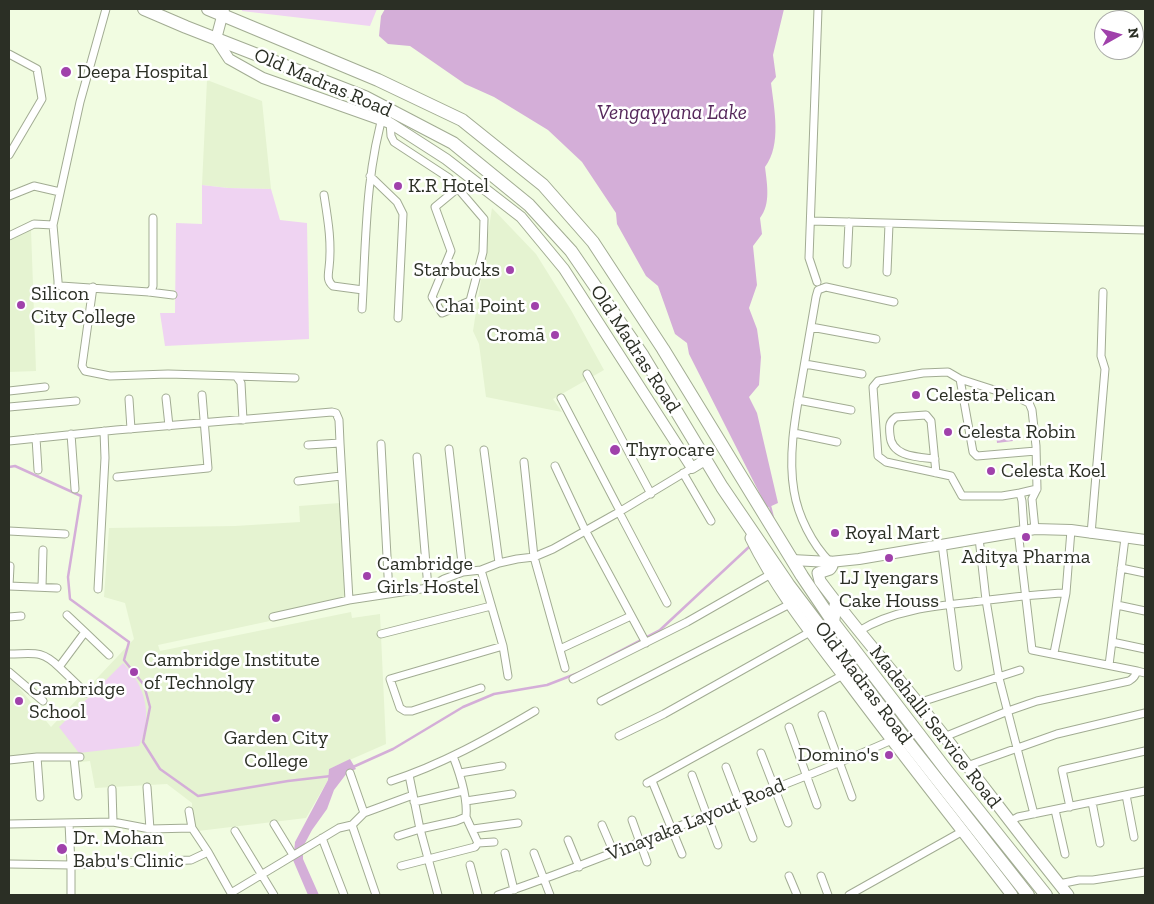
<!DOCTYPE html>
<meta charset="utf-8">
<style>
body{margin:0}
#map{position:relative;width:1154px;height:904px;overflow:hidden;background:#f1fce1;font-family:"Zilla Slab",serif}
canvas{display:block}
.frame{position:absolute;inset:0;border:10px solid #2b2f25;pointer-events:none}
.north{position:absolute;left:1094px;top:10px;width:50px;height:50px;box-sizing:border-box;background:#fff;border:1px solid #aaaca8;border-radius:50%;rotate:83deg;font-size:14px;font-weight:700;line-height:20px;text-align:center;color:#2b2f25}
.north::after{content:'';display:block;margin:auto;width:18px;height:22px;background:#a041ab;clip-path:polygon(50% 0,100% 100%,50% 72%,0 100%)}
</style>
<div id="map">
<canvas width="1154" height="904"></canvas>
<div class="frame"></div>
<div class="north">N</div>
</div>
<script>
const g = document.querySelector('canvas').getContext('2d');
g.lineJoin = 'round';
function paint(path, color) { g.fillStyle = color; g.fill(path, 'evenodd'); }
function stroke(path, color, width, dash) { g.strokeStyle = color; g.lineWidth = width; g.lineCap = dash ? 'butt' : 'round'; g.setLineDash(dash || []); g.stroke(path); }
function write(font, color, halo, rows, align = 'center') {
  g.font = font + ' "Zilla Slab",serif'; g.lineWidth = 5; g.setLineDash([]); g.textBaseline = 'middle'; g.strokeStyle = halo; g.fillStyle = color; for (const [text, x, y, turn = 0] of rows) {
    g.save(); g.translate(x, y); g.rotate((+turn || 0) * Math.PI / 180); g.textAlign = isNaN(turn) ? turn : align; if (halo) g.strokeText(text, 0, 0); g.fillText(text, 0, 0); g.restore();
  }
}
paint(new Path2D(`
 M207,80L262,101L271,189L228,188L202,185Z
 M492,208L536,254L571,310L604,370L553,399L562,412L486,397L479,344L473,331Z
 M31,229L36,371L9,372V239Z
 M340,503L349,604L158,645L160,651L351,612L352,618L380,614L386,744L329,769L328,780L306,818L198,831L192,819V803L167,784L95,788L90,761L72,763L67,755L9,759V675L51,727L134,639L125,603L104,597L109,528L235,526L300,522L299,506Z`), '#e5f3d1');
paint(new Path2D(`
 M242,9H377L370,26L242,11Z
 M202,185L228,188L271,189L280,220L307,223L309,339L165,346L160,313H175L176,223L202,224Z
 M123,663C146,686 153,716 139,746L79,753L59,727Z`), '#efd3f2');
paint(new Path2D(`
 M385,9H784L773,55L776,77L771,83C774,108 782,145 765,167C767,184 771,204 760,218L762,234L753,246L757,285L749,308L757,329L761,357L759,385L749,397L757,413L778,503L767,508L689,354L687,343L675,334L658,286L646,276L617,224L616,213L582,162L548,130L494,97L465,84L410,46L388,44L379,36L381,16Z
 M1012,430L1013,441L997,443L996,432Z
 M350,759L356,769L347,773L334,790L327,809L312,830L304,845L294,852L295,842L328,780L329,769Z
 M303,854V859L319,895H308L293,860Z`), '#d4aed8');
stroke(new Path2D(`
 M9,467L15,466L81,496L68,577L70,599L129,642L124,660L144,685L150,707L143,742L160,769L198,796L288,781L331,776
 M770,506L773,518
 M353,767L393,749L463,707L494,694L547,685L578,673L660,630L750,546`), '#d4aed8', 2.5);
const street = new Path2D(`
 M106,9L80,102L53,225L58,281V284L61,286L149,292L173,295
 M9,54L37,69L42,99L9,155
 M390,122L391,136L394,142L449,178L484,219L483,252L470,301L442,313L432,297L451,251L435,207L458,188
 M370,176L397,202L403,214L398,318
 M324,195C328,220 332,243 329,268C328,276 327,281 333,286L363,290
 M9,196L34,186L60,192
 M811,221L1145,230
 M9,236L34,224L53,225
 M847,264L849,222
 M887,272L889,224
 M817,282L809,258L818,9
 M93,287L82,366L85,371L110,376L168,374L236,376L241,383L243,420
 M149,292L152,289L153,286V218
 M362,309C366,242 365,173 385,108
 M811,327L876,339
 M805,364L862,374
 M587,374L651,494
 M236,376L295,378
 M960,379L973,452L977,456L1036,451
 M9,391L45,387
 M166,398L169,426
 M561,398L620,511
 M129,399L131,429
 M798,400L851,410
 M9,407L76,401
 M794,433L837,442
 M71,434L75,489
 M36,438L38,470
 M9,441L116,430L332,412L336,413L339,420L340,443L349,600
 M381,444L389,594
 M308,445L340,443
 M449,449L463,572
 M484,450L499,563
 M417,457L428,588
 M935,459C918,457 891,457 890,435C889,426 889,422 896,417L926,415L931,421L936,473
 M524,462L534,557L565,668
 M555,466L585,530L646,643
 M683,473L711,521
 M117,477L208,468L202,395
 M298,481L341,476
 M1020,493L1037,489
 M619,512L667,603
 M1024,530L1022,501L1020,493L1002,496H962L951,476L886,462L878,456L873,387L878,381L923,373L948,372L960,379L1019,398L1029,403L1032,410L1036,446L1037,489L1032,499L1035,529
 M9,531L65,534
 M1091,534L1105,369L1101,356L1103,292
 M979,538L986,600L999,678L1034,814
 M942,544L958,667
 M830,562C812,544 798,516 794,491C788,456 795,418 801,384C806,355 811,326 816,297L818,290L826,287L894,302
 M1121,568L1145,573
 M481,570L503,646L508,676
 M9,586L57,588
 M9,586L10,566
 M42,587L43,550
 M98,589L105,458L104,431
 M1117,605L1145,611
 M67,615L85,632
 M9,617L21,616
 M273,617L349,600L428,588L444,579L463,572L481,570L499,563L517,559L534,557L553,549L619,512L692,468
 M859,631C893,610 934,606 973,602C1004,598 1034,594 1066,593
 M381,634L491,606
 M1112,642L1145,649
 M560,649L631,616
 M1054,653L1066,593L1071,530
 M9,654C32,654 41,649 59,667L85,632L109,655
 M1109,665L1125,538
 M59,667L86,693
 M1137,671L1145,673
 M9,672L43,701
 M573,679L687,622L771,574
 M481,688L412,711H405L400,708L390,679L503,646
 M601,701L790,604
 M918,703L1020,670
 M822,715L852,797
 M789,727L817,805
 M619,736L664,714L810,632
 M944,737L1008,711L1037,701L1129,681C1134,678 1135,676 1137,671L1032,650L1018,531
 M761,753L788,823
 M37,757L40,797
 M74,758L78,796
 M9,760L37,757H80
 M967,766L1057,734L1145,713
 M726,767L753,838
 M350,773L364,813L352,825L376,895
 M460,773L502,766
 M409,775L420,829L438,895
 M692,775L718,845
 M391,781C441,765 489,738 535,711
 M652,781L682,854
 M647,783L843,675
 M147,787L150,829
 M112,789L113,822
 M1126,795L1134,837
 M466,801L512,794
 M414,802L463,791
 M1092,802L1100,843
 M1070,807L1062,770L1145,751
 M1055,810L1065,854
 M189,811L192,828
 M364,813L413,795
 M466,817L478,843
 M632,820L647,862
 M1009,822L1018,817L1145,791
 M69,823L71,865L191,860L208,852
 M9,824L113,822L150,829L192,828L208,852L231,893L339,828L352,825
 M274,824L293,855
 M602,825L614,853
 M473,829L518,823
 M235,831L274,895
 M398,836L420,829L456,821L466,817C468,797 460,774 453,756
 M322,838L344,895
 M568,840L579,867
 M505,853L514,890
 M534,853L550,895
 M9,864L71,865V895
 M470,865L478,895
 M401,866L475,847L478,843L494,842
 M789,876L797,895
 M821,876L828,895
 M1059,884L1079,880H1093L1145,872
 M498,895C577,868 653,837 729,806C784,785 838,764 892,740
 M849,895L963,831`);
const secondary = new Path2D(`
 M224,9L216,39L229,59L263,78L390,123L446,159L521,217L564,269L692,468L705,460
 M792,560L830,562L859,559L1035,529L1071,530L1145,540`);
const primary = new Path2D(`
 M751,538C776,589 812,634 846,679C900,752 957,823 1012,895
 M830,562L832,566L830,569L818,573L820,581C851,623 885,662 918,703C969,766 1017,832 1068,895`);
const highway = new Path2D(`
 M144,9L186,27L365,97L453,143L529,205L571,251L643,356L722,487L788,584L903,736L1028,895
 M208,9L378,80L462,120L543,185L593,242L663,349L802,576L833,622L947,771L1046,895
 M833,622L836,603`);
stroke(street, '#a2ac93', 9);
stroke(secondary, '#a2ac93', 12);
stroke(primary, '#a2ac93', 13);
stroke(highway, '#a2ac93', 14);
stroke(street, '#fff', 7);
stroke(secondary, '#fff', 10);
stroke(primary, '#fff', 11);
stroke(highway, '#fff', 12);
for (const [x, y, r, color] of [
 [66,72,6,"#a041ab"],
 [398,186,5,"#a041ab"],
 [510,270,5,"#a041ab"],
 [21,305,5,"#a041ab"],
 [535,306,5,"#a041ab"],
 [555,335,5,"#a041ab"],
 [916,395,5,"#a041ab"],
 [948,432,5,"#a041ab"],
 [615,450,6,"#a041ab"],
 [991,471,5,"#a041ab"],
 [835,533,5,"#a041ab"],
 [1026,537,5,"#a041ab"],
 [889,558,5,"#a041ab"],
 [367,576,5,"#a041ab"],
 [134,672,5,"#a041ab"],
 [19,701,5,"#a041ab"],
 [276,718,5,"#a041ab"],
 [889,755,5,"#a041ab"],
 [62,849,6,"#a041ab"]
]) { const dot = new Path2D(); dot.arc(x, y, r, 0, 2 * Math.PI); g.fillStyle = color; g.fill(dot); stroke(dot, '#fff', 2); }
write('20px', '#2b2f25', '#fff', [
 ["Deepa Hospital",77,72],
 ["K.R Hotel",408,186],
 ["Starbucks",500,270,"right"],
 ["Silicon",31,294],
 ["City College",31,317],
 ["Chai Point",525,306,"right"],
 ["Cromā",545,335,"right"],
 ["Celesta Pelican",926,395],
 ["Celesta Robin",958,432],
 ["Thyrocare",626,450],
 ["Celesta Koel",1001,471],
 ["Royal Mart",845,533],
 ["Aditya Pharma",1026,557,"center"],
 ["Cambridge",377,564],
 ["Girls Hostel",377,587],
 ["LJ Iyengars",889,578,"center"],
 ["Cake Houss",889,601,"center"],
 ["Cambridge Institute",144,660],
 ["of Technolgy",144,683],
 ["Cambridge",29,689],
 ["School",29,712],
 ["Garden City",276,738,"center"],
 ["College",276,761,"center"],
 ["Domino's",879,755,"right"],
 ["Dr. Mohan",73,838],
 ["Babu's Clinic",73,861]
], 'left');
write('20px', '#2b2f25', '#fff', [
 ["Old Madras Road",323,83,23],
 ["Old Madras Road",635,349,57],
 ["Old Madras Road",863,683,53],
 ["Madehalli Service Road",935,727,52],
 ["Vinayaka Layout Road",696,820,-22]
]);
write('italic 21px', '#56285b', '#fff', [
 ["Vengayyana Lake",672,113]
]);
</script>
